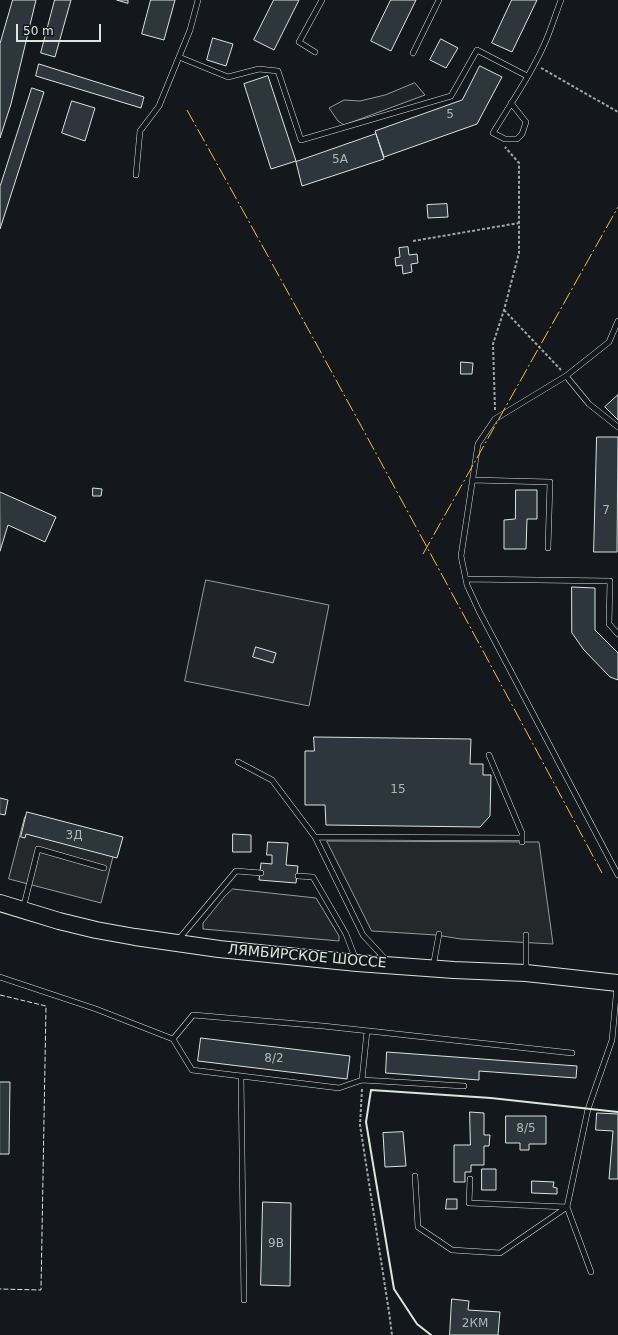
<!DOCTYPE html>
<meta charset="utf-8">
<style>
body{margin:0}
#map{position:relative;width:618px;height:1335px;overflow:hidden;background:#14181c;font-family:"DejaVu Sans",sans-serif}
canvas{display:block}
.scale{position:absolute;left:16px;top:24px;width:85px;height:18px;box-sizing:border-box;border:2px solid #d8e6dc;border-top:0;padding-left:5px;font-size:12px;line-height:14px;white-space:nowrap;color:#d8e6dc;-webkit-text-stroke:3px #14181c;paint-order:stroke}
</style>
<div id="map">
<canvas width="618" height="1335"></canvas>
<div class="scale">50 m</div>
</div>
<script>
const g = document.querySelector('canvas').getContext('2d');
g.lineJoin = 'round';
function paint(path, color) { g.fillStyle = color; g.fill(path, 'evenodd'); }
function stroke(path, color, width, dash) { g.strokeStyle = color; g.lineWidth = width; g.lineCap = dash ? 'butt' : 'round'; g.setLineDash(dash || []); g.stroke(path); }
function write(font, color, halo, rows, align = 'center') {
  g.font = font + ' "DejaVu Sans",sans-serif'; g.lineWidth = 3; g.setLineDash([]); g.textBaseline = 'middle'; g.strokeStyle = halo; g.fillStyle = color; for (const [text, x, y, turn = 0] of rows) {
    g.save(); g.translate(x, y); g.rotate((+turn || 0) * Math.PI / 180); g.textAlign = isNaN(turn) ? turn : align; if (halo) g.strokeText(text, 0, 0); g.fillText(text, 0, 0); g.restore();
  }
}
const green = new Path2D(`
 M415,83L425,95L344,125L338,121L329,108L344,100L360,101L385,95Z
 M206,580L329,605L309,706L185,681Z
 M233,889L316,898L339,936V941L203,929V923L225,896Z`);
paint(green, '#202428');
stroke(green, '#939e99', 1);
const parking = new Path2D(`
 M25,817L117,841L101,903L9,879Z
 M327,841L539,842L553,944L461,939L436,935L372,931Z`);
paint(parking, '#24282b');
stroke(parking, '#939e99', 1);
const building = new Path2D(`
 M13,0H36L11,104L0,138V44Z
 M55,0H71L55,57L41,53Z
 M117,0H128V3Z
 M151,0H175L164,40L142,34Z
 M274,0H299L274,50L254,40Z
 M391,0H416L391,51L371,41Z
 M512,0H537L512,52L492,43Z
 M213,38L233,44L226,66L207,60Z
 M441,39L458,48L446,68L430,60Z
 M39,64L144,97L141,108L36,76Z
 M480,66L502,77L477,124L384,157L375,131L462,100Z
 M268,76L296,161L271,169L244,84Z
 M32,88L44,92L0,229V187Z
 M72,101L95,108L85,141L62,133Z
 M376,134L384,159L302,186L296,162Z
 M447,204L448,217L428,218L427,205Z
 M408,247L409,255L417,254L418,263L411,264L412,272L403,274L402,265L396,266L395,258L400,257L399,248Z
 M461,362L473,363L472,374H461Z
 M618,395V420L605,407Z
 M597,437H618L617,552H594Z
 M93,488L102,489L101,496H93Z
 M516,490H537V519H527L526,549H504V520L515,519Z
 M0,492L56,517L45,542L8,525L0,551Z
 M572,587L595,588V630L618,653V680L610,677L584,650L572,633Z
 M256,647L276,653L273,663L253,657Z
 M314,737L471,739L470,764H483V775H491L490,816L480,827L326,825L325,805H305V751H314Z
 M0,798L8,800L5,815L0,814Z
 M27,812L123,837L117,858L26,834L25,838L21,837Z
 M233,834L251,835V852H233Z
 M268,842L288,843L286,865L298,866L296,883L259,880L261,863L272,864V855H267Z
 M201,1038L350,1056L347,1079L198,1061Z
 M387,1052L577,1066L576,1078L479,1071V1080L386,1073Z
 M0,1082H10L9,1154H0Z
 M470,1112L484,1113V1135H490L489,1146H484V1165H471V1172H465V1182H454V1145H470Z
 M597,1113L618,1114V1179H609L613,1131L596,1130Z
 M506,1116H546V1144H529V1150H520V1143H506Z
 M403,1132L406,1166L385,1167L383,1133Z
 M482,1169H496V1190H482Z
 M532,1181L554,1182L553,1187L557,1188V1194L532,1193Z
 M447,1199H457V1209H446Z
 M263,1202L291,1203L290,1286L261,1285Z
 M452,1299L469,1301L468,1310L500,1312L498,1335H450Z`);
paint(building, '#2c363c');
stroke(building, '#d8e6dc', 1);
const lane = new Path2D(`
 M315,52L299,42L322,0
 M413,53L439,0
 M179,57L228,77L259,69L278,71L301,140L451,96L477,50L527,76
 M511,103L526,122L522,134L517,139H505L493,133C511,103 534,70 547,38C552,26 556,13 561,0
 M136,175L140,131L159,106L190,30L198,0
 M566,376L609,342L618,321
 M618,427L589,404L566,376L495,419L478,444L461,556L467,585L479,611L618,875
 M473,480L550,482L548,548
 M466,579L610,581L609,624L618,634
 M489,755L522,833V842
 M238,762L272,780L315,837L363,935L387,961
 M315,837L522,838
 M298,876L313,877L346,934L356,960
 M23,909L38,849L104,868
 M526,935V970
 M178,940L236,871L261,873
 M433,967L439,934
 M0,977L96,1009L173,1039L192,1070L339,1088L362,1080L464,1086
 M173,1039L193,1015L323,1026L572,1053
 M241,1076L244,1300
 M362,1080L367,1031
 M415,1176L418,1227L452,1250L500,1253L567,1207
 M470,1179L469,1203L567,1207
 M591,1272L567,1207L588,1109L612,1040L617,986`);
const primary = new Path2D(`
 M0,903L59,921L96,930L135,937L219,949L357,963L454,970L526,973L618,983`);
stroke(lane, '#d8e6dc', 6);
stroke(primary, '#d8e6dc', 18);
stroke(new Path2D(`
 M541,68L618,112
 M413,241L519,223
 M504,310L561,370
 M495,410L493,344L504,310L519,253V163L505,147
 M362,1089L360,1125L389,1312L392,1335`), '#9da8a2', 2, [3, 2]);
stroke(lane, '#14181c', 5);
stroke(primary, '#14181c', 16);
stroke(new Path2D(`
 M0,995L46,1006L41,1290L0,1289`), '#d8e6dc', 1, [5, 2]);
stroke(new Path2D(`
 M431,1335L417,1324L394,1289L366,1122L371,1090L491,1098L618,1112`), '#d8e6dc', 2);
stroke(new Path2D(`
 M187,110C328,363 466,618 602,873
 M423,554L618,207`), '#ffb74d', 1, [14, 3, 2, 3]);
write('12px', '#adbab4', null, [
 ["5",450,115],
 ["5А",340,160],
 ["7",606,511],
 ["15",398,790],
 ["3Д",74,836],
 ["8/2",274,1059],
 ["8/5",526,1129],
 ["9В",276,1244],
 ["2КМ",475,1324]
]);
write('14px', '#d8e6dc', '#14181c', [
 ["ЛЯМБИРСКОЕ ШОССЕ",307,957,5]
]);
</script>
